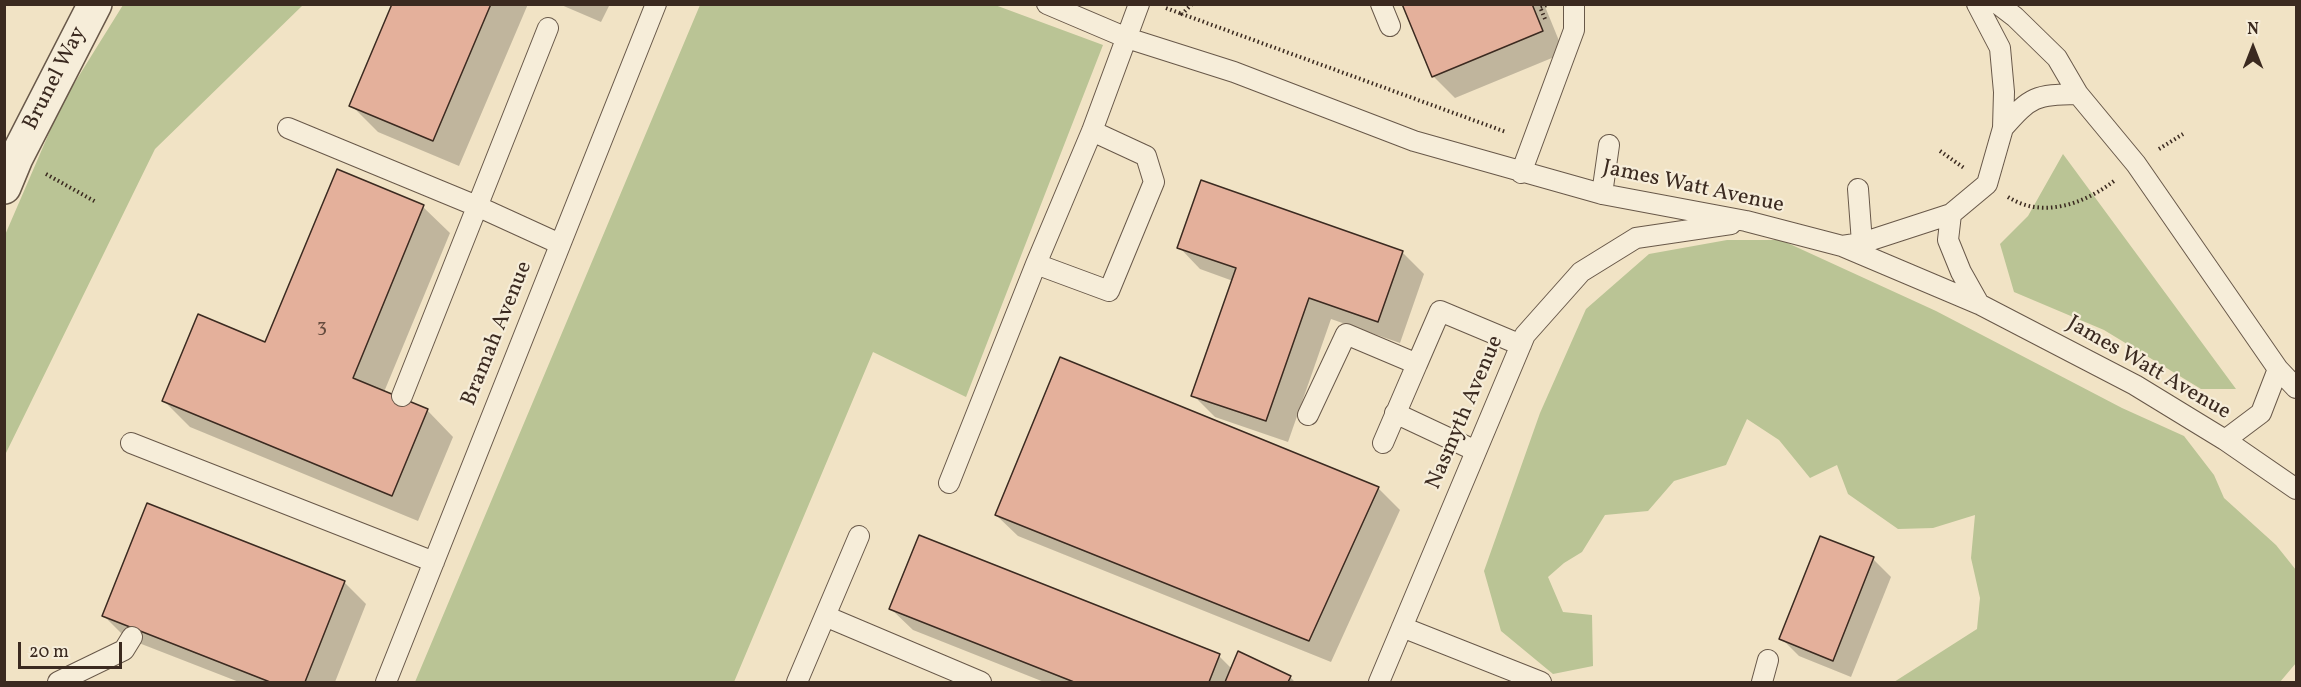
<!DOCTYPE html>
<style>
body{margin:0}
#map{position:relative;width:2301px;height:687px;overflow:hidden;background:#f1e3c5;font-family:Vollkorn,serif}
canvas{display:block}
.frame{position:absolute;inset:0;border:6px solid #3b2a20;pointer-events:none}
.north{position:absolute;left:2223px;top:18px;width:60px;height:60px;-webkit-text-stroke:4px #f6edd9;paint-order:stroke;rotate:0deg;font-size:16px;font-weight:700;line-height:24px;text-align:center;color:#3b2a20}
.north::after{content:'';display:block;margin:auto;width:21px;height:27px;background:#3b2a20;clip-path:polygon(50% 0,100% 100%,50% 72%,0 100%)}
.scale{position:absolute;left:18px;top:642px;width:104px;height:27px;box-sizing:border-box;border:3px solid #3b2a20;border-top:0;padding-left:8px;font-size:18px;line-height:21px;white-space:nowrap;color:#3b2a20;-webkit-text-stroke:4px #f6edd9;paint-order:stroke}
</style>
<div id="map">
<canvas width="2301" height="687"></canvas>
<div class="frame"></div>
<div class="north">N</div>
<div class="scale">20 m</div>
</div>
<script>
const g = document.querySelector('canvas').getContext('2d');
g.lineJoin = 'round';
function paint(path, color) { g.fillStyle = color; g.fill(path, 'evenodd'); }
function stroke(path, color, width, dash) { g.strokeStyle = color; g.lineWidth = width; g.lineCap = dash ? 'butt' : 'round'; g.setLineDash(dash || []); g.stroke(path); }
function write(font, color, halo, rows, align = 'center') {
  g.font = font + ' Vollkorn,serif'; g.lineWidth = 4.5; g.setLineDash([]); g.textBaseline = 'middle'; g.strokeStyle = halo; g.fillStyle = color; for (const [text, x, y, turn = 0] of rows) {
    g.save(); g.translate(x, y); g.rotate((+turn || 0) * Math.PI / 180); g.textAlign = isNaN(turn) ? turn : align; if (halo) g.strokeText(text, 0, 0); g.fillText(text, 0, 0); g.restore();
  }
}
paint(new Path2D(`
 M123,5H303L155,149L5,455V235L62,103Z
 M700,5H995L1103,45L966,397L873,352L734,682H415Z
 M2063,154L2236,389H2201L2104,330L2014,292L2000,244L2028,216Z
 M1727,240H1781L1936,311L2122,408L2184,436L2214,475L2224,498L2276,545L2296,570V663L2280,682H1894L1977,629L1980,598L1971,558L1975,515L1933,528L1898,529L1848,494L1837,465L1810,478L1779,440L1747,419L1726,465L1674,481L1648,511L1605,515L1582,552L1564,563L1548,577L1563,612L1592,615L1593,666L1553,674L1501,631L1484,571L1540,413L1586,309L1649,254Z`), '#bac495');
paint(new Path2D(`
 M393,4H528L459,166L378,132L351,105Z
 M559,4H610L601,22Z
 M1403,4H1544L1564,53L1455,98L1433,76Z
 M423,207L450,233L384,392L427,410L453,437L418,521L190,427L164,401L266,344Z
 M1179,247L1402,252L1424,274L1400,343L1331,319L1288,442L1215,417L1193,395L1233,281L1200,269Z
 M1378,488L1400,510L1331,662L1018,536L996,515Z
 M920,537L1219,656L1232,669L1290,677L1295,682H1044L913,630L891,609Z
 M1873,559L1891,577L1851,677L1799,656L1781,638Z
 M344,582L366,604L335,682H239L126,638L104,616Z`), '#0003');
const building = new Path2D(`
 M392,4H491L433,141L349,106Z
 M1402,4H1532L1543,31L1432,77Z
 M337,169L424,205L353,378L428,409L392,496L162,401L198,314L265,342Z
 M1201,180L1403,251L1378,322L1309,298L1266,421L1191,396L1236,268L1177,248Z
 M1060,357L1379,487L1309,641L995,515Z
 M147,503L345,581L305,682H270L102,616Z
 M919,535L1220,654L1209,682H1074L889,609Z
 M1820,536L1874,557L1833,661L1779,639Z
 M1238,651L1291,676L1288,682H1225Z`);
paint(building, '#e4b09b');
stroke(building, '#3b2a20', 1.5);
const lane = new Path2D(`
 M1047,4L1127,38L1234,72L1414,141L1602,194L1746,221L1842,246L1979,304L2135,385L2225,440L2296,489
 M1381,4L1390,26
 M1977,4L2000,48L2004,92L2003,128L1987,184L1951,214L1948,240L1961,272L1979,304
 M1998,4L2015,17L2057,58L2078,94L2136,164L2278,369L2296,388
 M288,128L479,207L560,244
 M2003,128C2031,96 2035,95 2078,94
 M1521,173L1574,30V4
 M1858,189L1862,243
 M1602,194L1609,145
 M1842,246L1862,243L1951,214
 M1036,264L1109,291L1154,182L1146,156L1092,131
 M402,396L548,28
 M1395,413L1476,451
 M1308,415L1346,334L1417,364L1440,311L1521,345
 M2225,440L2261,413L2278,369
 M131,443L434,562
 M1383,443L1417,364
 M949,483L1036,264L1092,131L1139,4
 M825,616L981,682
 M1402,627L1541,682
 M58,682L124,650L132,637
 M386,682L656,4
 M797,682L859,536
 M1379,682L1525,335L1581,272L1636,238L1731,224
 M1762,682L1768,660`);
const street = new Path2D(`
 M4,187L16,158L95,4`);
stroke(lane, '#685849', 22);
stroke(street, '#685849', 36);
stroke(new Path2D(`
 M1192,4L1182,14L1506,132
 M1166,8L1182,14
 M1545,19L1540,7L1547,5
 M2159,149L2183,134
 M1940,151L1964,168
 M46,174L96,202
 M2008,197C2042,219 2084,204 2114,181`), '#3b2a20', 4, [1.5, 3]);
stroke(lane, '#f6edd9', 20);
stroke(street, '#f6edd9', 33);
write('20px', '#654c3f', null, [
 ["3",322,328]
]);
write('22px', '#3b2a20', '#f6edd9', [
 ["Brunel Way",56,79,-63],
 ["James Watt Avenue",1693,188,12],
 ["Bramah Avenue",498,334,-68],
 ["James Watt Avenue",2148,369,30],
 ["Nasmyth Avenue",1466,413,-67]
]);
</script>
